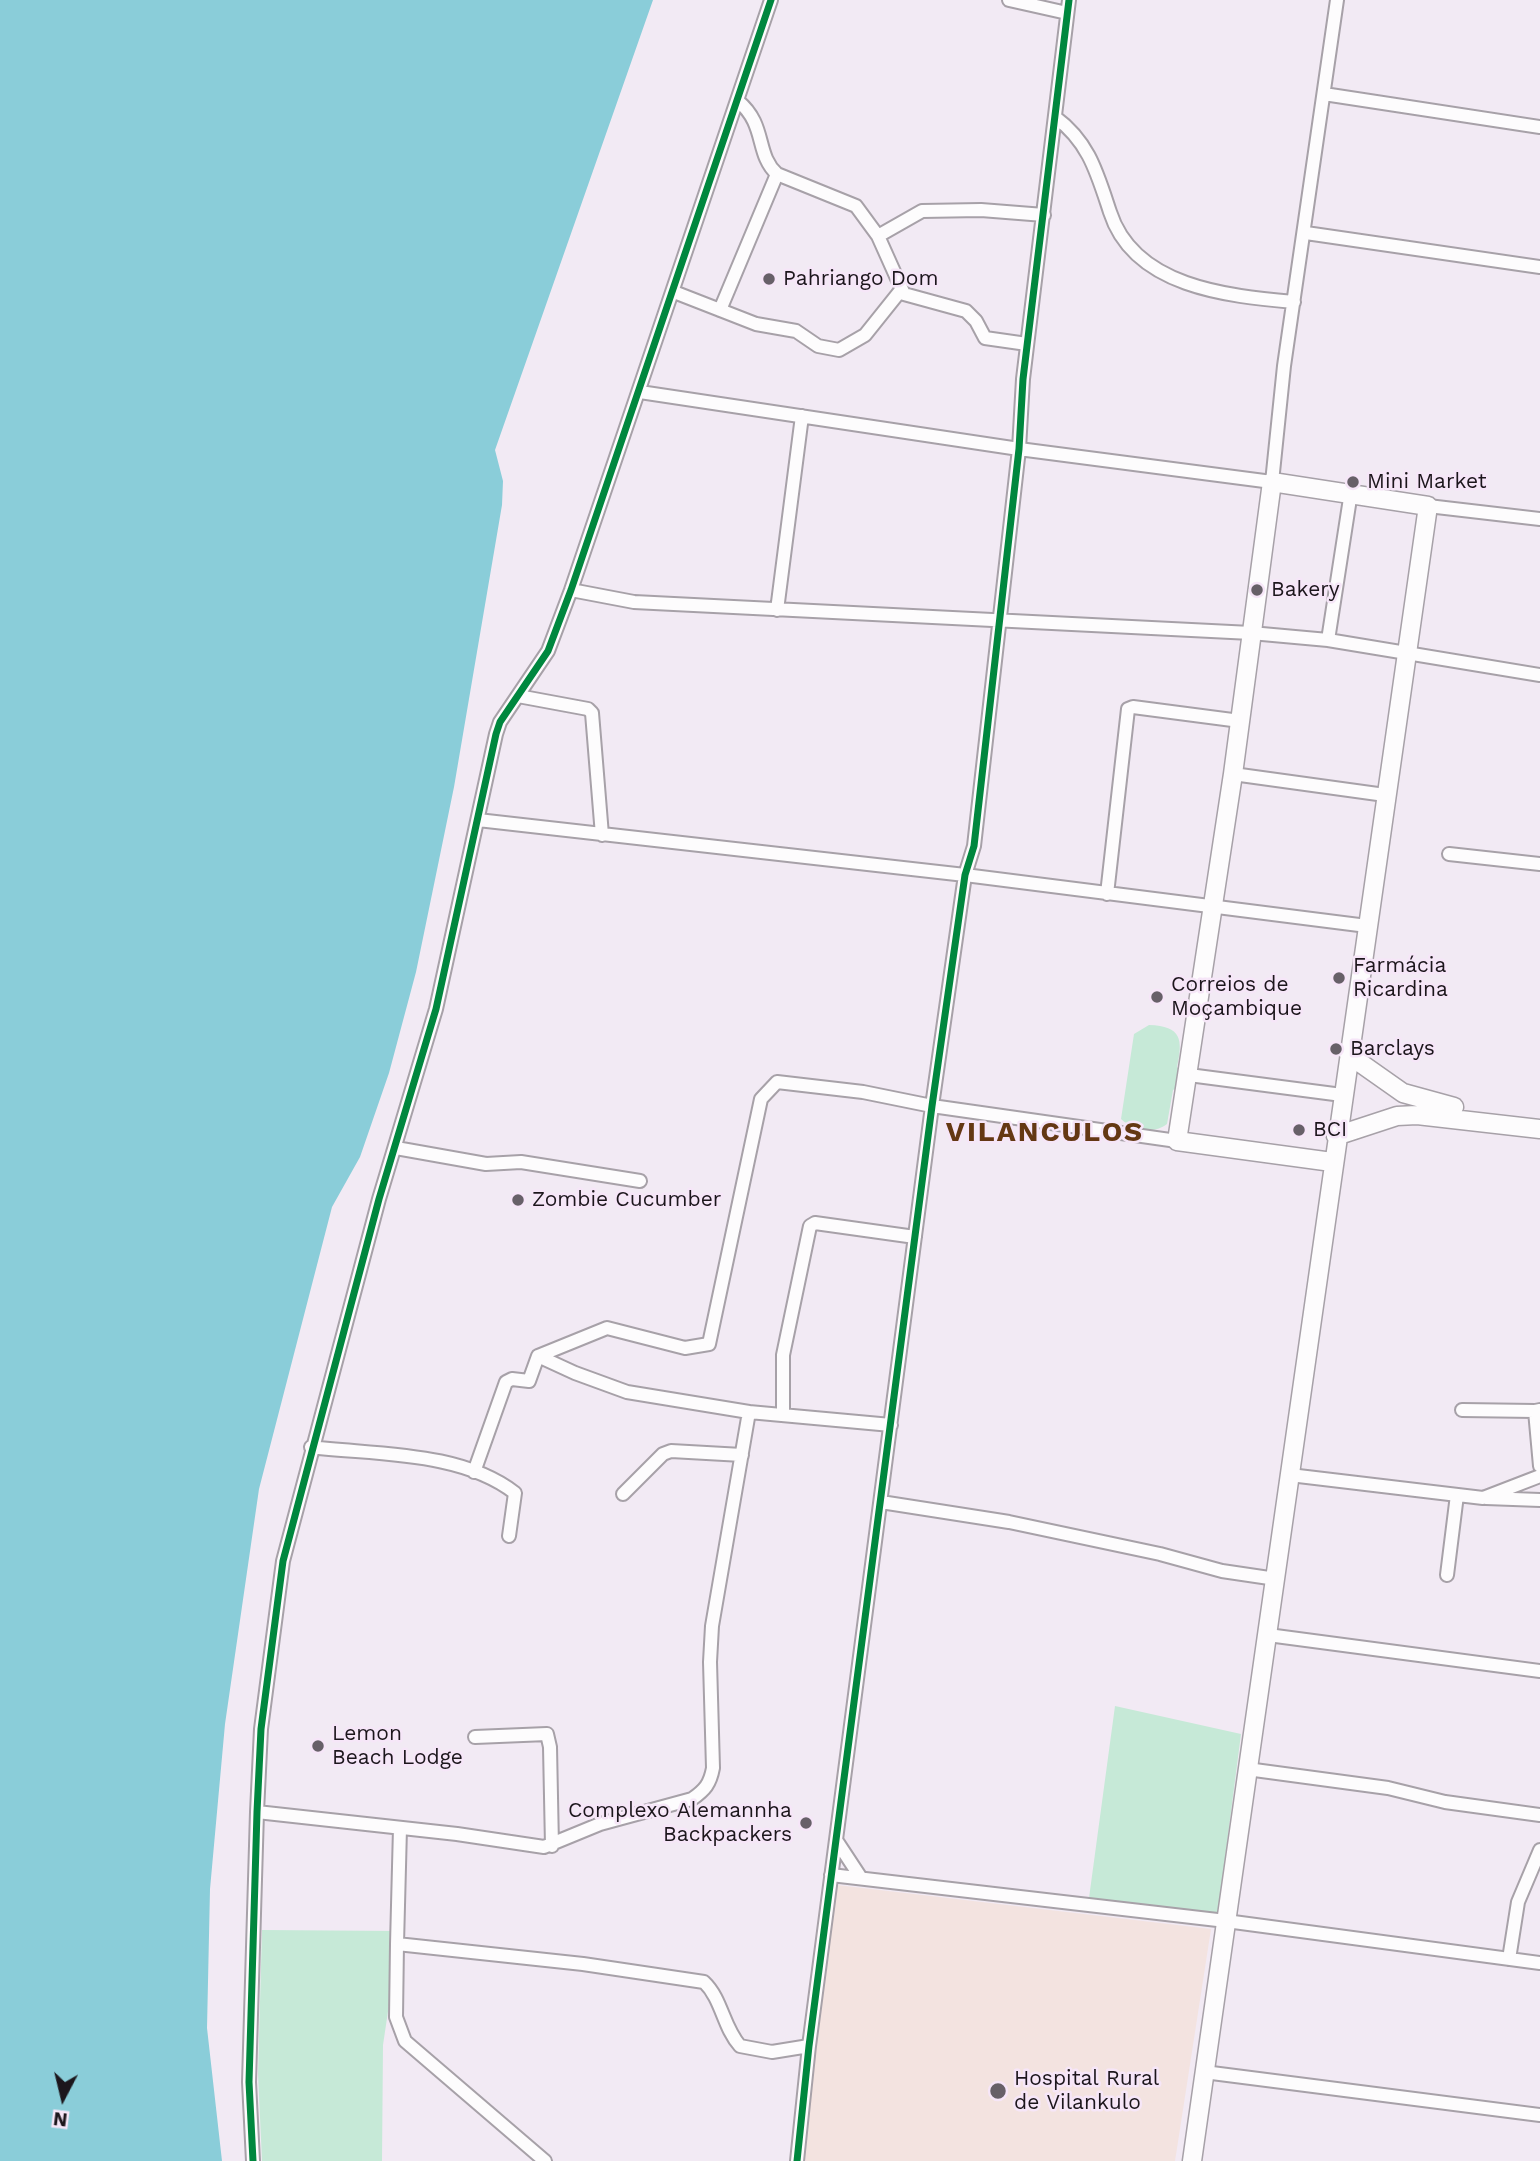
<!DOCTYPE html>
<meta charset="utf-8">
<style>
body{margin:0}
#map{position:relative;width:1540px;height:2161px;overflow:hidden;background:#f2eaf4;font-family:"Work Sans",sans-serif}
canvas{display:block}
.north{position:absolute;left:28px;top:2063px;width:70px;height:70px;-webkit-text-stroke:5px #f6e6f8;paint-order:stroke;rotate:187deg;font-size:19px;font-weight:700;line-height:28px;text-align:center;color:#1c161c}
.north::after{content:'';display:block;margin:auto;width:24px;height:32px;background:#1c161c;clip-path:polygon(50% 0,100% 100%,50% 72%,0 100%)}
</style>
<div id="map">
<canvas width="1540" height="2161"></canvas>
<div class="north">N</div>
</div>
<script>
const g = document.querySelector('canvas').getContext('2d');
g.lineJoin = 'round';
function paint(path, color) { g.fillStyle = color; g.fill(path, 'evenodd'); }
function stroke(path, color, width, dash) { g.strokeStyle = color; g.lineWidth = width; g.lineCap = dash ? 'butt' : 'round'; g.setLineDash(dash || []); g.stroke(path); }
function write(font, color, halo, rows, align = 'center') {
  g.font = font + ' "Work Sans",sans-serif'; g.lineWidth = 5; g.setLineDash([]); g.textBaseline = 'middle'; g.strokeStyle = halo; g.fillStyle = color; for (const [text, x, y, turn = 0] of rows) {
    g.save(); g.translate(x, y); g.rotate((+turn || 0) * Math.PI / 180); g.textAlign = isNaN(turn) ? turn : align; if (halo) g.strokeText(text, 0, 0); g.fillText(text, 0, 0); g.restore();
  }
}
paint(new Path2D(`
 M837,1885L1211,1929L1175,2161H801Z`), '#f3e3e0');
paint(new Path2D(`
 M1149,1025C1182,1026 1183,1040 1177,1067L1181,1072L1179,1087L1173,1090L1167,1124C1153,1135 1133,1130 1121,1119L1134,1034Z
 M1115,1706L1241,1734L1218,1913L1089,1898Z
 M262,1930L400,1931L383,2045L382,2161H262L258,2074Z`), '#c6e9d7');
paint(new Path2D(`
 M0,0H653L495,450L503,481L502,505L454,787L416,972L389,1073L360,1157L332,1207L259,1489L225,1724L210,1889L207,2028L222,2161H0Z`), '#8acdd9');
const street = new Path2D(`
 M1009,0L1067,13
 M1324,94L1540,127
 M738,101C767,125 755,154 777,174L856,206L878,236L904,294L966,311L976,321L985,338L1027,344
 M1055,117C1089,142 1097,173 1110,212C1134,287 1227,296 1294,302
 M1306,233L1540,267
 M878,236L922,211L981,210L1044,215
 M674,292L756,324L796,331L818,346L839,350L865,335L901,290
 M720,310L777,174
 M640,392L1019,449L1272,482L1284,366L1337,0
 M1428,506L1540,519
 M571,590L634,602L1251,633L1328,640L1540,675
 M777,610L802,416
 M1328,640L1351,492
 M518,696L588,709L592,713L602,835
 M1233,774L1385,795
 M478,820L965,875L1367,926
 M1449,854L1540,864
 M1107,894L1128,709L1133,707L1240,721
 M1189,1075L1342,1095
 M396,1148L486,1164L521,1162L640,1181
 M538,1356L575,1373L627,1392L749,1412L891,1425
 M1462,1410L1535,1411
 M1540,1410L1535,1411L1540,1466
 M783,1415V1355L810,1226L815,1223L915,1237
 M311,1447C376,1455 461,1451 515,1493L509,1536
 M474,1472L506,1382L512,1379L529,1381L538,1356L607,1328L685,1348L709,1344L761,1099L777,1082L863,1092L932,1106L1177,1141
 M1290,1475L1483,1498L1540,1476
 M623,1494L663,1454L671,1451L742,1455
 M1486,1498L1540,1500
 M881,1502L1009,1522L1160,1554L1222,1571L1276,1579
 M1447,1575L1457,1495
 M1268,1635L1540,1671
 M475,1737L547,1734L550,1747L552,1846
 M1247,1769L1388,1788L1445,1802L1540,1815
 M257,1812L457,1834L544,1847L600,1824L692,1799C705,1790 710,1784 713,1768L710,1662L712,1626L749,1412
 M400,1828L397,1944L583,1964L704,1982C722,1999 723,2027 740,2046L772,2052L809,2046
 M836,1840L861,1878
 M831,1875L1226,1921L1540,1963
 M397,1944L396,2017L405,2041L545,2161
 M1509,1959L1518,1902L1540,1850
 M1204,2072L1540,2115
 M253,2161L249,2082L257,1812L261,1729L283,1561L379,1199L436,1009L496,734L500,722L548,651L571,590L771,0
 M797,2161L809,2046L932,1106L965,875L974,846L1019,449L1023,379L1069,0`);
const secondary = new Path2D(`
 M1349,1055L1403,1093L1454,1107
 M1336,1136L1397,1116L1417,1115L1540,1129
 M1192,2161L1428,506L1272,482L1233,774L1177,1141L1332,1162`);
stroke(street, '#a7a1a8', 16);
stroke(secondary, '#a7a1a8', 21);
stroke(street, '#fdfcfd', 12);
stroke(secondary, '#fdfcfd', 18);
stroke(new Path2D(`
 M253,2161L249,2082L257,1812L261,1729L283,1561L379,1199L436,1009L496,734L500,722L548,651L571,590L771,0
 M797,2161L809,2046L932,1106L965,875L974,846L1019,449L1023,379L1069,0`), '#00873e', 7);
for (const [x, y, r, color] of [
 [769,279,7,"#676068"],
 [1353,482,7,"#676068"],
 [1257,590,7,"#676068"],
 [1339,978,7,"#676068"],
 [1157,997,7,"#676068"],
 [1336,1049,7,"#676068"],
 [1299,1130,7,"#676068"],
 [518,1200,7,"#676068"],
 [318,1746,7,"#676068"],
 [806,1823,7,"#676068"],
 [998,2091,9,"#676068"]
]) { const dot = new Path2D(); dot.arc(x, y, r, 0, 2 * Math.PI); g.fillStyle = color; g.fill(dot); stroke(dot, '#f6e6f8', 2.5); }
write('21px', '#1c161c', '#f6e6f8', [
 ["Pahriango Dom",783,279],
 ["Mini Market",1367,482],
 ["Bakery",1271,590],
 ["Farmácia",1353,966],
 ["Ricardina",1353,990],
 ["Correios de",1171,985],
 ["Moçambique",1171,1009],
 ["Barclays",1350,1049],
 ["BCI",1313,1130],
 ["Zombie Cucumber",532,1200],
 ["Lemon",332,1734],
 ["Beach Lodge",332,1758],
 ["Complexo Alemannha",792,1811,"right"],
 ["Backpackers",792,1835,"right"],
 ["Hospital Rural",1014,2079],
 ["de Vilankulo",1014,2103]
], 'left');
g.letterSpacing = '2px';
write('bold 28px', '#643813', '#f6e6f8', [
 ["VILANCULOS",1045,1133]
]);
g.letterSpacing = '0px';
</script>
